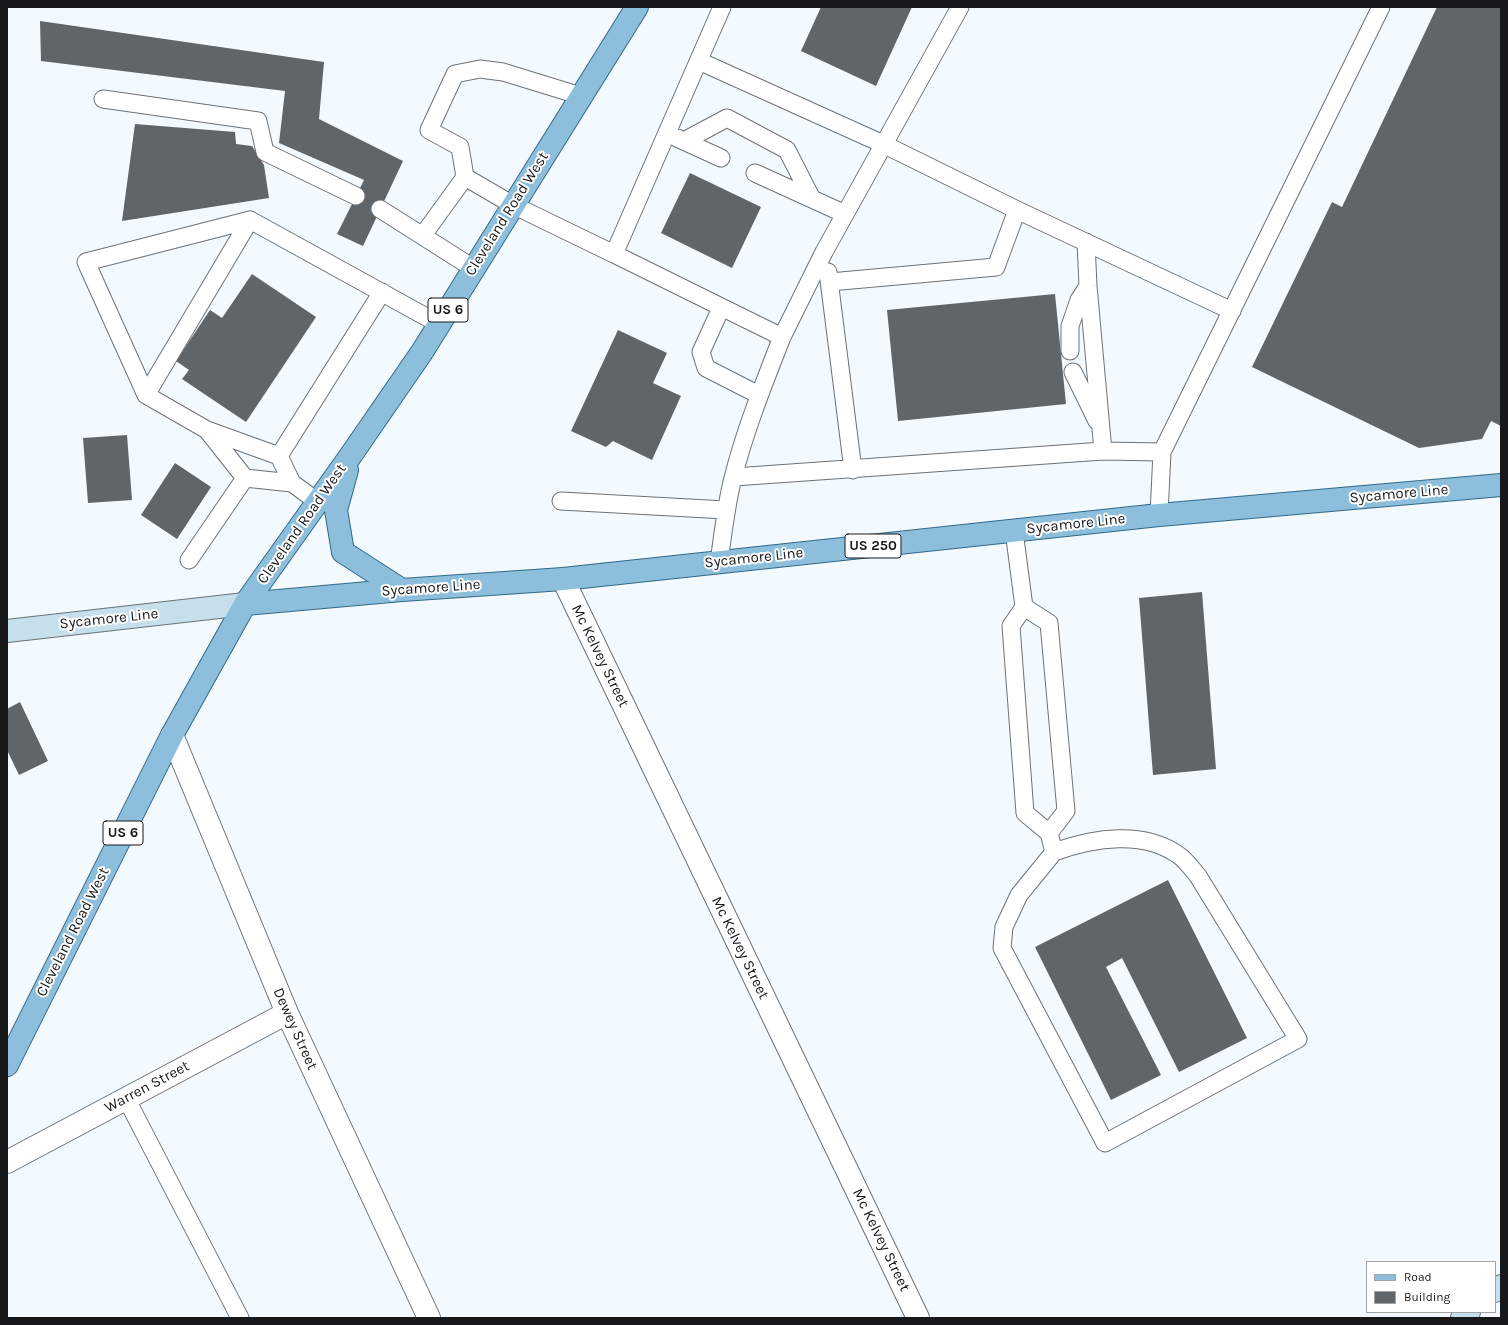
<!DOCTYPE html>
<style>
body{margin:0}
#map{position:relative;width:1508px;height:1325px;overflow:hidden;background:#f3faff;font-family:Karla,sans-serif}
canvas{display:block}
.frame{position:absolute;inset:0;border:8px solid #16181a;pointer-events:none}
.legend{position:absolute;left:1366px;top:1261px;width:130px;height:52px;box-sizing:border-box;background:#fff;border:1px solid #a2a3a3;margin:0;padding:5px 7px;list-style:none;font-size:12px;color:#16181a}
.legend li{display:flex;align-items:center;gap:8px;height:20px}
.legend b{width:20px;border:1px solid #a2a3a3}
</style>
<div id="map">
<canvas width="1508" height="1325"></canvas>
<div class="frame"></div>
<ul class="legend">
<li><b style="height:5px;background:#8dbfdc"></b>Road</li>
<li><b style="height:11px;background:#606569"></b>Building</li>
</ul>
</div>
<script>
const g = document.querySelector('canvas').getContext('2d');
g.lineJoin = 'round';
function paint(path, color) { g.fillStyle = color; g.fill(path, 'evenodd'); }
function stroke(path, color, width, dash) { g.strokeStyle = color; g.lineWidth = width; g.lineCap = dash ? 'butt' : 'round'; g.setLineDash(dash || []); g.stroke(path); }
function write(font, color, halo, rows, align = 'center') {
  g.font = font + ' Karla,sans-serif'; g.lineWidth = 4; g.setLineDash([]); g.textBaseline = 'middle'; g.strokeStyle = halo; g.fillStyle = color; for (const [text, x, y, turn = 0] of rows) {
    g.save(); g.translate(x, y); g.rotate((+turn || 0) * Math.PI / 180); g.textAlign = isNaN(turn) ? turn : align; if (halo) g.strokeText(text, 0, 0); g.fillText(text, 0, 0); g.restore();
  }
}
paint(new Path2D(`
 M821,7H912L876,86L801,51Z
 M1437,7H1501V426L1491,421L1482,439L1419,448L1252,367L1332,202L1342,207Z
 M40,21L324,62L319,119L403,161L363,246L337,234L364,180L279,143L285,91L41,61Z
 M135,124L235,132L236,144L252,146L264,165L269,198L122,221Z
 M690,173L761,207L732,268L661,233Z
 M252,274L316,317L246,422L182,379L189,370L176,361L210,310L222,318Z
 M1055,294L1066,404L898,421L887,310Z
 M618,330L667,353L653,383L681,396L652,460L613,441L606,447L571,431Z
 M127,435L132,500L88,503L83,438Z
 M175,463L211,487L177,539L141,515Z
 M1202,592L1216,769L1153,775L1139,598Z
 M20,702L48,761L19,775L7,750V709Z
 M1168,880L1247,1038L1179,1072L1122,958L1106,967L1161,1075L1111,1100L1035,947Z`), '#606569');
const lane = new Path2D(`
 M699,61L883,144L1017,210L1232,311
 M103,99L258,121L265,152L356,196
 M677,138L721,158
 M684,141L727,118L787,150L812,199
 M755,173L845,214
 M465,177L460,147L429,130L455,74L480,69L503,72L581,96
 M380,209L473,268
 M423,235L465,177L513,205L614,254L722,7
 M1086,242L1088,286L1103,451
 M614,254L782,337C764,383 745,430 733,478C726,505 723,534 719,562
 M828,272L853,470
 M830,282L996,267L1017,210
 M721,308L701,352L706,368L759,395
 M782,337L824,252L960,7
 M1070,351V326L1079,300L1088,286
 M1073,372L1097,421
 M146,395L250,220
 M207,430L245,478
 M279,456L382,292
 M734,477L1103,451L1162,452
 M561,501L726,510
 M318,502L292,483L279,456L207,430L146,395L86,262L250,220L439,324
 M1159,515L1162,452L1381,7
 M1014,531L1024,607L1011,626L1025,813L1049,833L1066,811L1049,623L1024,607
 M189,560L245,478L292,483
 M1049,833L1054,852L1019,895L1004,927L1002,948L1105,1143L1298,1039L1198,876C1193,870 1187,862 1181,857C1145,829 1093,838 1054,852
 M126,1098L240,1318`);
const street = new Path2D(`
 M563,579L918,1318
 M172,735L287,1013L429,1318
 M7,1162L287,1013`);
const secondary = new Path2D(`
 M7,631L245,604
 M1495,1291L1501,1286
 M1462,1318L1469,1312`);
const primary = new Path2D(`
 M347,470L336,510L343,552L402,590
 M245,604L402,590L563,579L1159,515L1501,485
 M7,1065L172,735L245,604L351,455L422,352L637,7`);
stroke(lane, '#6c7276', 19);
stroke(street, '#6c7276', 24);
stroke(secondary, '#6c7276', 24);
stroke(primary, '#326988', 24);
stroke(lane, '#fff', 17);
stroke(street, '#fff', 22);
stroke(secondary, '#c6dfed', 22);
stroke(primary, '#8dbfdc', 22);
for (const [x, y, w] of [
 [448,310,40],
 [873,546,56],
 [123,833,40]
]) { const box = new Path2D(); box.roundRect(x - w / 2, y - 12, w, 24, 3); g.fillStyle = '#fff'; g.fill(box); stroke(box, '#16181a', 1); }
write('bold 14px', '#16181a', null, [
 ["US 6",448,310],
 ["US 250",873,546],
 ["US 6",123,833]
]);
write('15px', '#16181a', '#fff', [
 ["Cleveland Road West",507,214,-58],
 ["Sycamore Line",1399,494,-5],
 ["Cleveland Road West",302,524,-55],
 ["Sycamore Line",1076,524,-6],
 ["Sycamore Line",754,558,-6],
 ["Sycamore Line",431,588,-4],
 ["Sycamore Line",109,619,-6],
 ["Mc Kelvey Street",600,656,64],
 ["Cleveland Road West",73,932,-63],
 ["Mc Kelvey Street",740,948,64],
 ["Dewey Street",295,1029,66],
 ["Warren Street",147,1087,-28],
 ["Mc Kelvey Street",881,1240,64]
]);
</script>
